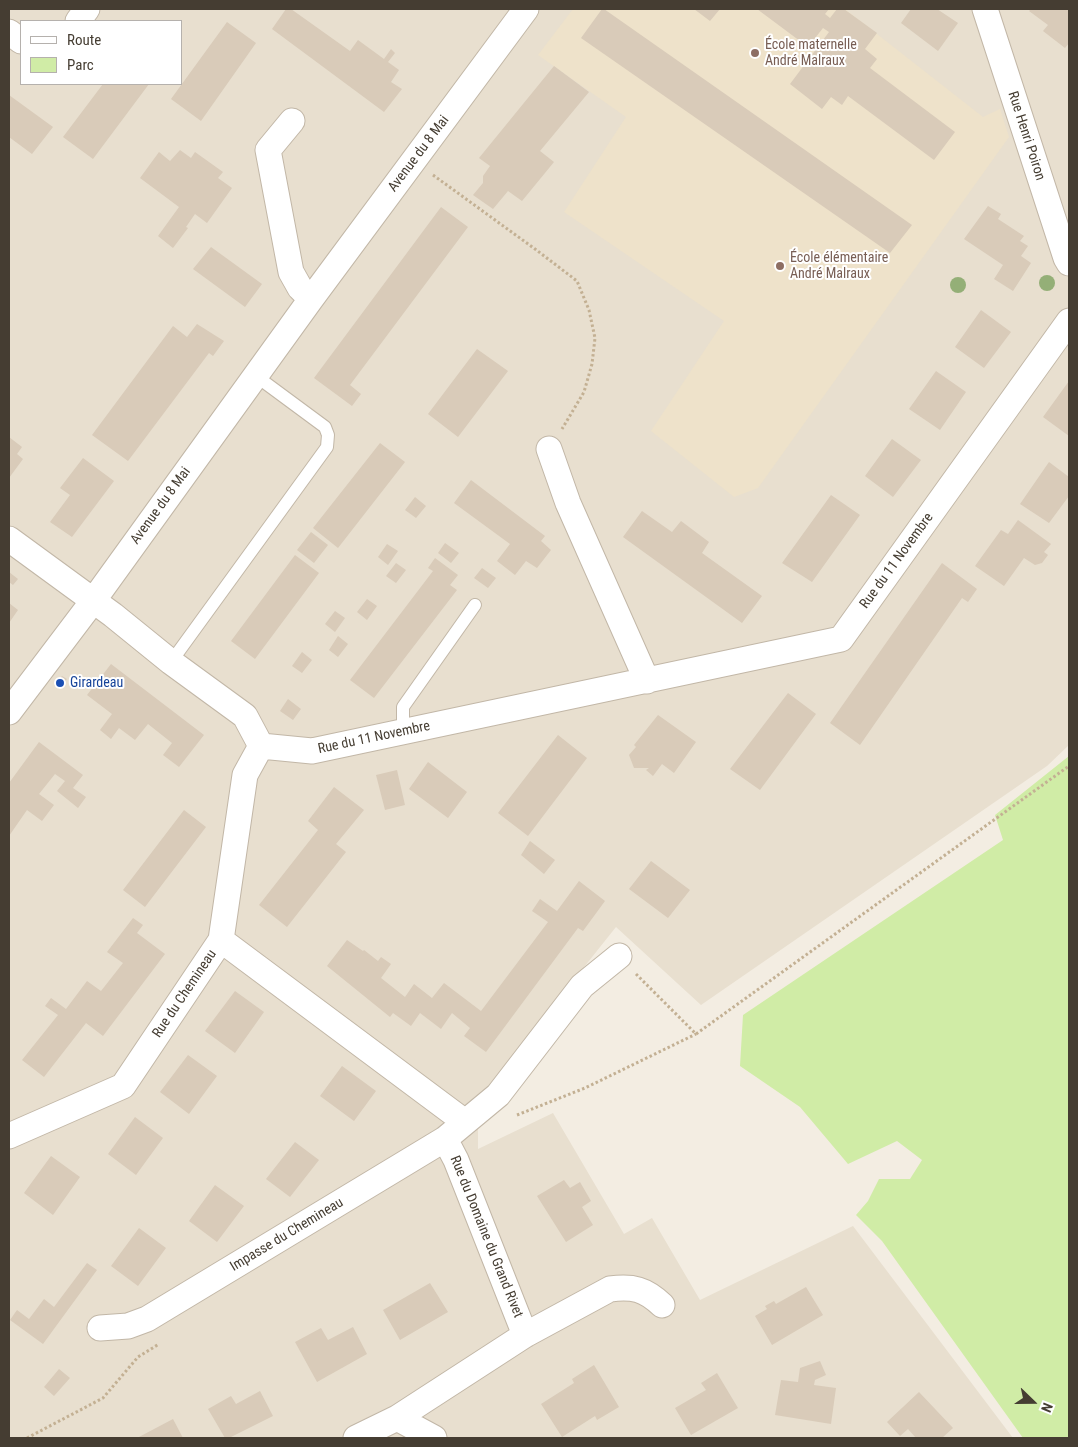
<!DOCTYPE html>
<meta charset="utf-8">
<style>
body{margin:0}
#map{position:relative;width:1078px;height:1447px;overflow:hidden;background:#f3ede2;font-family:"Roboto Condensed",sans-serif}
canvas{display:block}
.frame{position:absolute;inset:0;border:10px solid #453d32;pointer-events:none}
.legend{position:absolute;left:20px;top:20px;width:162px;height:65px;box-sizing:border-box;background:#fff;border:1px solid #b5b1ad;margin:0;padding:6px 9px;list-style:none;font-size:15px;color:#453d32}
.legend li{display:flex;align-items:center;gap:10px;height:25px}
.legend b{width:25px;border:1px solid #b5b1ad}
.north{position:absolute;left:1008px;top:1377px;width:50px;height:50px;-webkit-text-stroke:4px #fff;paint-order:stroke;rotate:112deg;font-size:14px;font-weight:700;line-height:20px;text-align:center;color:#453d32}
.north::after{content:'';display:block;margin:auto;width:18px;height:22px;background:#453d32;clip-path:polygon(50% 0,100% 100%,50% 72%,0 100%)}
</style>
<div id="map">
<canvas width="1078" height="1447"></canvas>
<div class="frame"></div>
<ul class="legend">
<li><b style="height:6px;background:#fff"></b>Route</li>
<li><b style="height:14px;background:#d0eca6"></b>Parc</li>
</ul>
<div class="north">N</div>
</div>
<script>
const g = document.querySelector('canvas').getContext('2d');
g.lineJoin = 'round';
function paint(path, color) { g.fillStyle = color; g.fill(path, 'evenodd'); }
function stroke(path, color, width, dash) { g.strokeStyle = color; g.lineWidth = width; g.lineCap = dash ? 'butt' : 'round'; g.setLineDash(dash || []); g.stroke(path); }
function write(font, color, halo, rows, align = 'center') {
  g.font = font + ' "Roboto Condensed",sans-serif'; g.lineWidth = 4; g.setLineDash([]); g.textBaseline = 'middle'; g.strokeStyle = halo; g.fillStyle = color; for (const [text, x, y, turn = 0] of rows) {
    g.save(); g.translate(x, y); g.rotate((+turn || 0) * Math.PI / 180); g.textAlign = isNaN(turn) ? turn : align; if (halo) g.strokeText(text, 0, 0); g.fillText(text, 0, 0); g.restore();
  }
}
paint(new Path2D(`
 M9,9H1069V745L1047,766L701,1005L616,927L478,1100V1149L553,1113L624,1234L652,1218L700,1300L853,1226L1013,1438H9ZM21,21H181V84H21Z`), '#e8dfcf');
paint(new Path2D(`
 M573,9H845L983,117L1000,109L1009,137L758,488L734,497L651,431L724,321L564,212L626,117L538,55Z`), '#eee2ca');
paint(new Path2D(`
 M1069,756V1438H1023L882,1241L856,1215L868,1201L879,1179H910L922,1160L897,1141L848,1164L800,1107L740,1066L743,1015L1003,840L995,815Z`), '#d0eca6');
paint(new Path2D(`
 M286,9H291L350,51L358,40L384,59L391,49L395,53L388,62L399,70L391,82L402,89L384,112L272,29Z
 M602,9H604L912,225L890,253L581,38Z
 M694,9H720L710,21Z
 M757,9H829L825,14L830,18L837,9H844L877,33L865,49L877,59L870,68L955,132L934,160L848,96L842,105L831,97L822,109L790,84L829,32L823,28L808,47Z
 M911,9H937L958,23L938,51L901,23Z
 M1031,9H1069V43L1065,48L1043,31L1048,25L1029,11Z
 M227,22L256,43L201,121L171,99Z
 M554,66L589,92L540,151L554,162L522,201L508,191L493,209L473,195L483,183V176L490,166L479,158Z
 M103,84H149L93,159L63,137Z
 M9,95L53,127L32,154L9,137Z
 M180,150L191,158L195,152L223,172L218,178L232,188L207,223L195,214L186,227L188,228L173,248L158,236L179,207L140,178L159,152L170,161Z
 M988,206L1001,214L998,219L1024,236L1020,241L1028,246L1021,256L1031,263L1013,291L994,279L1003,265L964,239Z
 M441,207L468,227L350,385L361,394L352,406L314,378Z
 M211,247L262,284L245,307L193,269Z
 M981,310L1011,332L984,368L955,347Z
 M197,324L224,341L213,356L209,353L128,461L92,435L173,326L187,337Z
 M477,349L508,371L458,437L428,414Z
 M936,371L966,392L940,430L909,409Z
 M1069,381V436L1043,417Z
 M9,437L22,447L17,454L23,459L9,478Z
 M892,439L921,460L893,497L865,476Z
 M380,443L405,462L338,548L313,528Z
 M83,458L114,481L72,537L50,522L70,495L60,488Z
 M1049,462L1069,477V496L1049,523L1020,504Z
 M471,480L545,536L541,541L551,550L537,568L526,561L515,575L497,561L510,544L454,503Z
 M831,495L860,515L812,582L782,563Z
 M415,497L426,506L416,518L405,510Z
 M642,511L672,532L681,521L709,542L702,553L762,596L742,623L623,537Z
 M1018,520L1051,544L1044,552L1048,555L1042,563L1035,565L1024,558L1004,586L975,566L1001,530L1008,534Z
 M311,532L328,545L314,563L297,550Z
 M445,543L459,553L451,563L438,553Z
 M387,544L398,551L388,565L378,557Z
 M295,555L319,573L255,659L231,641Z
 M435,558L458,575L450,585L457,590L374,698L350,680L433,571L428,568Z
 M396,563L406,570L396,583L386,576Z
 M942,563L977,589L968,602L962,598L860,745L830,723Z
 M482,568L496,578L488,588L474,578Z
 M9,572L18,579L13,585L9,582Z
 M367,599L377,606L367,620L357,612Z
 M9,603L18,610L9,623Z
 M335,611L345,618L335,632L325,624Z
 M338,636L348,644L338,657L329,650Z
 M302,652L312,660L302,673L292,666Z
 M111,664L204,735L179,767L163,755L172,743L148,724L135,740L119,728L111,739L100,730L112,714L87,695Z
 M62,676L67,679L59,689L54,685Z
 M788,693L816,714L760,790L730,769Z
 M288,699L301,709L293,720L280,711Z
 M658,715L696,742L674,773L662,764L653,776L646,770L649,768H634L629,755L636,747L634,745Z
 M558,735L587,758L528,836L498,813Z
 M39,742L83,775L73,788L86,797L78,808L57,791L65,781L55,774L39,794L54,805L42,821L27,810L9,836V783Z
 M428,762L467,792L448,818L409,789Z
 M397,770L405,805L385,810L376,775Z
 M334,787L364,810L336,844L346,852L287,927L259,905L318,830L308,821Z
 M184,810L206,827L145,907L123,890Z
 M530,841L555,860L544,874L521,855Z
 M651,861L690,890L668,918L629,889Z
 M579,881L605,901L583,931L578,928L486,1052L464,1036L470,1028L452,1013L441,1029L420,1013L411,1026L393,1013L390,1017L327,966L347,940L363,951L364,950L378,961L381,957L391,964L381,978L405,997L414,984L432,998L444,983L481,1011L548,922L532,911L540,899L557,911Z
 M133,918L143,925L137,933L165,954L103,1036L86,1023L44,1077L22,1060L58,1015L45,1006L51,998L66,1009L87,981L101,991L123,963L107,952Z
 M235,991L264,1012L235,1053L205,1031Z
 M188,1055L217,1076L189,1114L160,1092Z
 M342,1066L376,1091L354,1121L320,1096Z
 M135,1117L163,1138L136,1175L108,1154Z
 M295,1142L319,1160L290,1197L266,1179Z
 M51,1156L80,1177L53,1215L24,1193Z
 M564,1180L570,1188L580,1182L591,1201L582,1207L593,1225L566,1242L537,1196Z
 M215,1185L244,1206L217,1242L189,1221Z
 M139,1228L166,1248L138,1286L111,1266Z
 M87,1263L97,1270L43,1344L10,1320L17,1310L29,1319L44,1299L54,1307Z
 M430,1283L448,1312L400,1340L383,1310Z
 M806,1287L823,1315L772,1345L755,1316L767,1309L765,1306L774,1301L776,1304Z
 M353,1327L367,1354L317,1382L295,1342L321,1328L328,1340Z
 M820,1361L826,1375L815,1380L814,1385L836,1388L831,1424L775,1415L781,1380L798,1382L800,1368Z
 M594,1365L619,1407L597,1420L595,1416L562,1437L541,1404L574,1383L572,1379Z
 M59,1369L70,1378L54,1396L44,1387Z
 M717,1373L738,1408L691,1435L675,1408L706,1390L701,1383Z
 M260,1391L273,1416L229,1438H225L208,1409L231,1396L236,1404Z
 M919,1392L953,1428L942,1438H916L908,1429L900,1436L887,1422Z
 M173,1419L183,1438H137Z`), '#d9cbb9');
const service = new Path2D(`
 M171,662L327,447L328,435L325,427L256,376
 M403,732V707L475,605`);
const minor = new Path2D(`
 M985,9L1066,258L1069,263
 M78,21L87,9
 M9,32L21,41
 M292,121L268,150L291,272L300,288L311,299
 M549,449L568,503L647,681
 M9,539L113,615L171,662L245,716L261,746L312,751L841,639L1069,321
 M9,712L93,601L311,299L526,9
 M221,940L465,1122
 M9,1136L123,1086L221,940L245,775L261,746
 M445,1139L456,1160L525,1335
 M100,1328L128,1326L147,1319L445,1139L498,1095L582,986L619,956
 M397,1418L434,1438
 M356,1438L397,1418L525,1335L610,1289C633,1286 645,1289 662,1305`);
stroke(service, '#c2b7a7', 14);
stroke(minor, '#c2b7a7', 27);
stroke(new Path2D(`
 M433,175L535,249L577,281L589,310L595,338L592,364L584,392L562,429
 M636,974L696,1034L1069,766
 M517,1115L585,1088L696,1034
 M27,1438L103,1398L138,1357L159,1344`), '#c3b093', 3, [2.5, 2.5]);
stroke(service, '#fff', 12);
stroke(minor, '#fff', 25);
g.fillStyle = '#94af77';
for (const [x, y] of [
 [1047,283],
 [958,285]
]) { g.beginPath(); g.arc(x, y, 8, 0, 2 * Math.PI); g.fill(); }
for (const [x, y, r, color] of [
 [755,53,5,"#8d6e63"],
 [780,266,5,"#8d6e63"],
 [60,683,5,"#1a4fb4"]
]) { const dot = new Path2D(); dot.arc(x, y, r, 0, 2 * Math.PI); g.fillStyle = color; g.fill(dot); stroke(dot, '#fff', 2); }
write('14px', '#785e54', '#fff', [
 ["École maternelle",765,45],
 ["André Malraux",765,61],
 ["École élémentaire",790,258],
 ["André Malraux",790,274]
], 'left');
write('14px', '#453d32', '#fff', [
 ["Rue Henri Poiron",1026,136,72],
 ["Avenue du 8 Mai",419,154,-53],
 ["Avenue du 8 Mai",161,506,-54],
 ["Rue du 11 Novembre",897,561,-54],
 ["Rue du 11 Novembre",374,738,-12],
 ["Rue du Chemineau",185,994,-56],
 ["Impasse du Chemineau",287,1235,-31],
 ["Rue du Domaine du Grand Rivet",486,1237,68]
]);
write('14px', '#164399', '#fff', [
 ["Girardeau",70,683]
], 'left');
</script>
